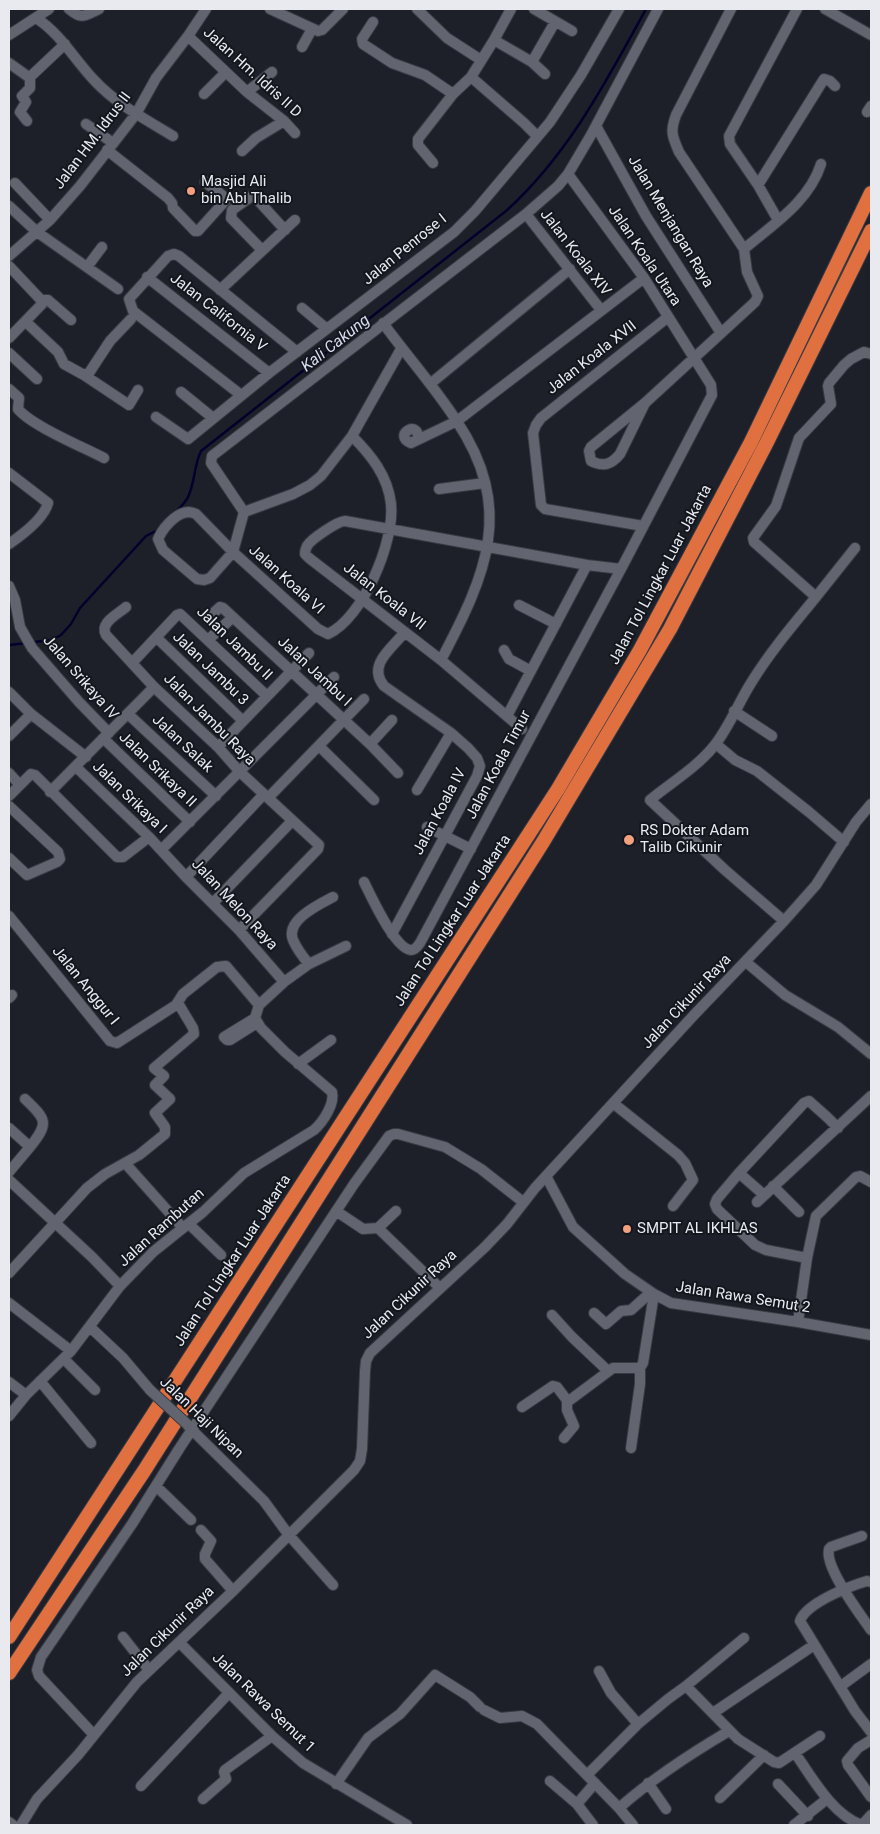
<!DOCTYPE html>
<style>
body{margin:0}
#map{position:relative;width:880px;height:1834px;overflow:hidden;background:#1d2028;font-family:Roboto,sans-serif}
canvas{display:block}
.frame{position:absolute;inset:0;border:10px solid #e8eaf0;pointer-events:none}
</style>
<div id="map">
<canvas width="880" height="1834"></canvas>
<div class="frame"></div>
</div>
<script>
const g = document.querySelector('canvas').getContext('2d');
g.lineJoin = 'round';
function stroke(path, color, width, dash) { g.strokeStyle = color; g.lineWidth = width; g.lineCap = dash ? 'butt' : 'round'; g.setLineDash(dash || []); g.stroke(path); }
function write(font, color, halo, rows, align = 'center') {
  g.font = font + ' Roboto,sans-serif'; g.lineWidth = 4; g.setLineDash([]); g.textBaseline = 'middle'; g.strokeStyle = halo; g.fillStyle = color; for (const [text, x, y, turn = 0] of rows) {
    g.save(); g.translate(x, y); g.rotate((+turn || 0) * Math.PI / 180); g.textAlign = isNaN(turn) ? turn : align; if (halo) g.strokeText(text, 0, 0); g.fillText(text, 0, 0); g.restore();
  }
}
stroke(new Path2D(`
 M176,512C180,507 186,502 188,497C195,483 194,465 201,451L506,211C568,155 606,82 646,9
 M33,642L52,640L61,635L71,624L80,608L146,536L158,530
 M9,645L27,643`), '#04002e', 2.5);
const minor = new Path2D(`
 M69,9C82,20 84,16 99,9
 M270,9L318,31L322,30L343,9
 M417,9L447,38L481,60
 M534,9L572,31
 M825,9L871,35
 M36,18C61,34 74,59 94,80C116,104 145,119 173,136
 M373,22L362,39L363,44L392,63L425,75L453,94
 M9,35L49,9
 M188,36L247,92L284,121L295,133
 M494,40L532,62L545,74
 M302,47L312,29
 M532,62L555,22
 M9,63L30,78
 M471,77L524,123L537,136
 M247,92L272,72
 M204,94L226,72
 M867,112L871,106
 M27,121L20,112L26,102L22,96L30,88V77L65,44
 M86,124L113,143
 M596,126L646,216L721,333
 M107,150L168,198L172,203L173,208L195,231H198L225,201L222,195L205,182
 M242,151L256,138L284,121
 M433,163L418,145V139L453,94L471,77L494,40L511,9
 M15,183L50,220
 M758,185L824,79L830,81L835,86
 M9,206L37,232L118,289
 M526,214L601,310
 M778,220L758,185L730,144L729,136L797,9
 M744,249C772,225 809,202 821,164
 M262,250L231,218L232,210L252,196H254L285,230
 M9,256L50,220L80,186L136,114L156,78L188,36L206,9
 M9,266L41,300L42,304L9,338
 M87,267L102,247
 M147,277L269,373
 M220,290L295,220
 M41,300H48L71,320
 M302,308L327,329
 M26,322L58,352L64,364L84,375L89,373L110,341L131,319
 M383,323C407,356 434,386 456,420C516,509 486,575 441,660
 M9,353L37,379
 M84,375L129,405L138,390
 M430,384L570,269
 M9,389L19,398L18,409C32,426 83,447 104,458
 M181,392L213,418
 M241,395L133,311L129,299L168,256L174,254L179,256L297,352
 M645,403L620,454C611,465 603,467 591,461L589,451L591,447L645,403L755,302L758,296L747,272L744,249L679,152C672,136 670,131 676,115L731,9
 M156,417L188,439L269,373L454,232L475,211L550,122L581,75L619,9
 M352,436C371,455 388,476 391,504C395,541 363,618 328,634L318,629L233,552L196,514C181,506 164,526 158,539L163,550L197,579L204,580L210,578L233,552L244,512L211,463L212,456L526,214L558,186L568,174L591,135L658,9
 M418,439C419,418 392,436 411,443L457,421L644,278
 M9,473L48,503C44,519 22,535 9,544
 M439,489L485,483
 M244,512L293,494L310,485L321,476L352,436L401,349
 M643,526L545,509L541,505L533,433L536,425L541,418L668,317
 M9,586L15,600L20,627L32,648L79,702L109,733
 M816,597L855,548
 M519,605L556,624
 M126,607C118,614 99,623 106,635L154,687L218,747L240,772L319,845L318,849L239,930
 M208,618L220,607L223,608L370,744L398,773
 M157,638L243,721
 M209,639L233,617
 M504,650L509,659L531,671
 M132,663L177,615L180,614L267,696
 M9,692L31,714L86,757
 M734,711L772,736
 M128,714L216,796
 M507,716L587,565
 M522,729L441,660L309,558L305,554C305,551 306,548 307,546C311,539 338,521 345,521L587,565L621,569
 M9,736L31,714
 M104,739L190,822
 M370,744L392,720
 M716,744L735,760L757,771L809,812L844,842
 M319,746L374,800
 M218,747L309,653
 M76,767L149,837L186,877L239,930L284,982
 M9,773L19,784
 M417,790L451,733
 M50,792L154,687
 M9,796L31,774L35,775L117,857H123L149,837
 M268,798L364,699
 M9,806L58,852L60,859L57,862L27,875L9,858
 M427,827L471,849
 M161,850L334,677
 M186,877L264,794
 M364,882C371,896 395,949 411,950C415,950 418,946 420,943L621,569L712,395L711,385L644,278L568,174
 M213,903L292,821
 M9,916L110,1041L117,1043L176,1005L183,994L217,967L226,966L259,1005
 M784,921L725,870L650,800C672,782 696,768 714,746C728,729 739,702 751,683C770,652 793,625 816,597L754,542L753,538L776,506L799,438L831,404L828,386L829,383L844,365L851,359L864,352L871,354
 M392,934L477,776L480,766L477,758L468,748L451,733L384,686C367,665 391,649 405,632
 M746,962L785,995L838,1027L871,1054
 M309,964C303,957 297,949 293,940C285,920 320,904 333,897
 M9,998L12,995
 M255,1018L224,1037L227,1040H230L257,1023
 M298,1064L331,1040
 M25,1099C47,1120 49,1123 30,1147
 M613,1103L678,1155L685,1163L693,1180L673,1206
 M9,1128L30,1147L9,1172
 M125,1163L183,1228
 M739,1173L717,1199L715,1204L717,1209L755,1245L766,1250L807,1258
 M546,1176L573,1227L625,1274L654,1294L671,1303L798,1322L871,1335
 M9,1180L92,1257L120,1286
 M773,1186L799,1212
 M764,1195L739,1173L804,1103L809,1101L827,1117L838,1128
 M757,1202L871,1096
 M336,1211L363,1229L378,1228L396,1211
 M189,1224L221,1255
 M378,1228L440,1288
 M9,1273L87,1188L105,1174L139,1155L165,1134V1127L155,1113L170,1099L155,1085L164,1076L154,1068L194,1034L193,1028L178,1003
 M9,1303L71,1351
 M594,1313L606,1324L621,1311L631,1310L651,1292
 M552,1315L572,1337L608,1371
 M798,1322L807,1258L816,1216L856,1177L860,1176L871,1182
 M90,1327L123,1358L150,1390
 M64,1359L95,1390
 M40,1381L91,1443
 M9,1382L26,1395
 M522,1407L553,1386L557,1387L566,1399L570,1400L613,1368H640
 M9,1416L26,1395L71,1351L120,1286L153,1252L203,1212L244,1173L314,1130C323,1122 335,1104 332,1092L285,1052L261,1028L255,1018L259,1005L284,982L309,964L346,946
 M188,1426L264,1501L288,1534L333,1585
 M564,1438L574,1426L567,1410V1400
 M631,1448L640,1384V1368L643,1363L654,1294
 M156,1486L191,1520
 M201,1530L211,1541L205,1554V1559L233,1591
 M862,1536L831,1547L829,1549C824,1567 860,1614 871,1630
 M871,1582L867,1581C850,1586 806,1603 800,1621L855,1711L871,1732
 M123,1637L149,1670
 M179,1642L272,1736L303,1763L407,1825
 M599,1671L611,1693L638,1724
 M686,1686L744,1638
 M841,1686L871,1664
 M484,1710L500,1718L522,1716L537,1724L619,1808L633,1825
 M713,1713L814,1645
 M94,1735L39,1676L37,1670L41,1657L132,1524L179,1449L354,1184L389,1136L394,1134H398L445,1147L481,1169L523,1202
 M871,1740L858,1748L847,1761L848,1765L871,1797
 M795,1753C811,1776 833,1816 862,1825
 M587,1775L638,1724L668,1699L686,1686L738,1739L774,1762L779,1763L820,1736
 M550,1781L577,1804L595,1783
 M648,1783L666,1809
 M336,1784L368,1738L400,1714L435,1675L470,1697L480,1707
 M778,1784L808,1816
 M141,1786L229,1693
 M720,1798L764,1755
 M203,1799L226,1779L224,1772L225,1770L272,1736
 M577,1804L593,1825
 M619,1808C653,1778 690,1754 729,1731
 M9,1822L13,1825
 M21,1825L37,1799L78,1755L137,1682L233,1591L354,1470L360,1461L362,1449L365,1371L366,1361L370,1353L485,1247L507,1224L535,1188L694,1015L784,921L816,885L856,822L871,804
 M794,1825L827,1799
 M862,1825L871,1815`);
const highway = new Path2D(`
 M9,1637L558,789L640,650L751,442L871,193
 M9,1673L144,1471L543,842L670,629L767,442L871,231`);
stroke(minor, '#393a42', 12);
stroke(highway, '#393a42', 16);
stroke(minor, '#62656f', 10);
stroke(highway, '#e17041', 14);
const minorBridge = new Path2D(`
 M150,1390L188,1425`);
stroke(minorBridge, '#393a42', 12, []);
stroke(minorBridge, '#62656f', 10);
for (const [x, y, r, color] of [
 [191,191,5,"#f2a080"],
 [629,840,6,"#f2a080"],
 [627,1229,5,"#f2a080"]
]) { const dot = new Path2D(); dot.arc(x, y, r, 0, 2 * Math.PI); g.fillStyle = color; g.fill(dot); stroke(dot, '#14161e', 2); }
write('15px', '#e8eaf0', '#14161e', [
 ["Jalan Hm. Idris II D",252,73,42],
 ["Jalan HM. Idrus II",93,141,-53],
 ["Jalan Menjangan Raya",670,222,59],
 ["Jalan Penrose I",405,250,-39],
 ["Jalan Koala XIV",575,253,52],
 ["Jalan Koala Utara",644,256,56],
 ["Jalan California V",218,313,38],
 ["Jalan Koala XVII",592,358,-38],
 ["Jalan Tol Lingkar Luar Jakarta",661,575,-62],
 ["Jalan Koala VI",286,580,42],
 ["Jalan Koala VII",384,597,38],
 ["Jalan Jambu II",234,644,44],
 ["Jalan Jambu 3",210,669,44],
 ["Jalan Jambu I",314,672,43],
 ["Jalan Srikaya IV",80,678,49],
 ["Jalan Jambu Raya",209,720,45],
 ["Jalan Salak",182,744,43],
 ["Jalan Koala Timur",499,765,-62],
 ["Jalan Srikaya II",157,770,44],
 ["Jalan Srikaya I",129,798,44],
 ["Jalan Koala IV",440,812,-62],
 ["Jalan Melon Raya",234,905,47],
 ["Jalan Tol Lingkar Luar Jakarta",453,921,-57],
 ["Jalan Anggur I",85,986,51],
 ["Jalan Cikunir Raya",687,1002,-47],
 ["Jalan Rambutan",162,1228,-42],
 ["Jalan Tol Lingkar Luar Jakarta",233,1261,-57],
 ["Jalan Cikunir Raya",410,1295,-43],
 ["Jalan Rawa Semut 2",743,1298,9],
 ["Jalan Haji Nipan",201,1418,44],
 ["Jalan Cikunir Raya",168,1632,-44],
 ["Jalan Rawa Semut 1",263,1703,44]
]);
write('15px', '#e8eaf0', '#14161e', [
 ["Masjid Ali",201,182],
 ["bin Abi Thalib",201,199],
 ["RS Dokter Adam",640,831],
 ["Talib Cikunir",640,848],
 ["SMPIT AL IKHLAS",637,1229]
], 'left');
write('italic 16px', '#d6dcf1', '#14161e', [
 ["Kali Cakung",336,344,-38]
]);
</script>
